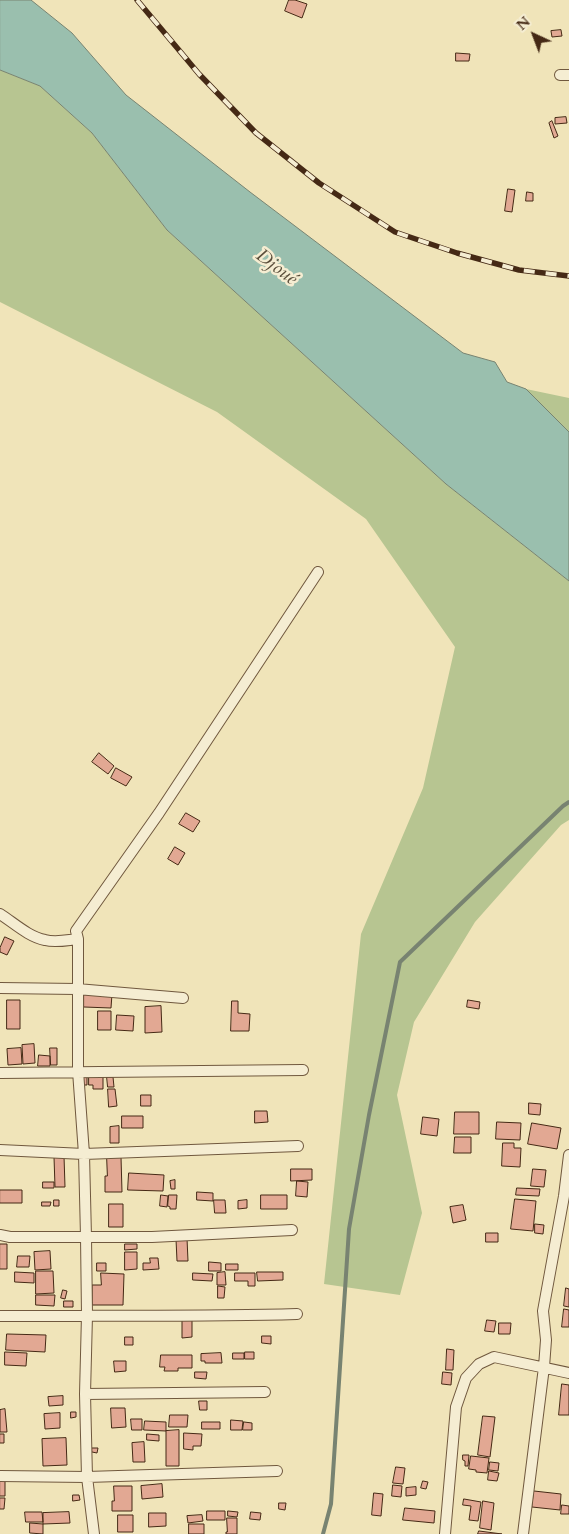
<!DOCTYPE html>
<meta charset="utf-8">
<style>
body{margin:0}
#map{position:relative;width:569px;height:1534px;overflow:hidden;background:#f0e4b9;font-family:Cardo,serif}
canvas{display:block}
.north{position:absolute;left:509px;top:10px;width:50px;height:50px;-webkit-text-stroke:4px #f5edd2;paint-order:stroke;rotate:317deg;font-size:14px;font-weight:700;line-height:20px;text-align:center;color:#452915}
.north::after{content:'';display:block;margin:auto;width:18px;height:22px;background:#452915;clip-path:polygon(50% 0,100% 100%,50% 72%,0 100%)}
</style>
<div id="map">
<canvas width="569" height="1534"></canvas>
<div class="north">N</div>
</div>
<script>
const g = document.querySelector('canvas').getContext('2d');
g.lineJoin = 'round';
function paint(path, color) { g.fillStyle = color; g.fill(path, 'evenodd'); }
function stroke(path, color, width, dash) { g.strokeStyle = color; g.lineWidth = width; g.lineCap = dash ? 'butt' : 'round'; g.setLineDash(dash || []); g.stroke(path); }
function write(font, color, halo, rows, align = 'center') {
  g.font = font + ' Cardo,serif'; g.lineWidth = 5; g.setLineDash([]); g.textBaseline = 'middle'; g.strokeStyle = halo; g.fillStyle = color; for (const [text, x, y, turn = 0] of rows) {
    g.save(); g.translate(x, y); g.rotate((+turn || 0) * Math.PI / 180); g.textAlign = isNaN(turn) ? turn : align; if (halo) g.strokeText(text, 0, 0); g.fillText(text, 0, 0); g.restore();
  }
}
paint(new Path2D(`
 M0,70L40,86L92,133L167,230L446,484L569,581V820L561,825L475,922L414,1022L397,1095L422,1213L400,1295L324,1284L361,934L423,788L455,647L366,519L217,412L0,302Z
 M526,389L569,398V432Z`), '#b7c591');
const water = new Path2D(`
 M0,0H31L72,33L126,95L250,192L463,353L495,362L507,382L526,389L569,432V581L446,484L167,230L92,133L40,86L0,70Z`);
paint(water, '#9abfae');
stroke(water, '#788371', 1);
stroke(new Path2D(`
 M323,1534L331,1504L349,1229L369,1115L400,962L563,806L569,802`), '#788371', 4);
const building = new Path2D(`
 M289,0H295L307,4L302,18L285,11Z
 M561,30L562,36L552,37L551,31Z
 M456,53L470,54L469,61H456Z
 M566,117L567,123L555,124V118Z
 M552,121L558,136L554,138L549,123Z
 M508,189L515,190L512,212L505,211Z
 M527,192L533,193V201H526Z
 M99,753L114,766L108,774L92,762Z
 M116,768L132,777L126,786L111,778Z
 M186,813L200,821L193,832L179,824Z
 M175,847L185,853L178,865L168,859Z
 M5,937L14,941L7,955L0,952V948Z
 M84,994H112L111,1008L84,1007Z
 M7,1000H20V1029H7Z
 M468,1000L480,1002L479,1009L467,1007Z
 M232,1001H238V1013L250,1014L249,1031H231Z
 M161,1006L162,1032L145,1033V1007Z
 M98,1011H111V1030H98Z
 M117,1015L134,1016L133,1031L116,1030Z
 M34,1044L35,1063L23,1064L22,1045Z
 M21,1048L22,1064L8,1065L7,1049Z
 M50,1048H57V1065H51Z
 M39,1055L50,1056V1066H38Z
 M89,1076H103V1089H93V1085H89Z
 M87,1077V1085H80V1078Z
 M107,1077H113L114,1087H108Z
 M108,1089H115L117,1106L109,1107Z
 M141,1095H151V1106H141Z
 M529,1103L541,1104L540,1115L529,1114Z
 M255,1111H267L268,1122L255,1123Z
 M455,1112H479V1134H454Z
 M122,1116H143V1128H122Z
 M423,1117L439,1119L437,1136L421,1134Z
 M497,1122L521,1123L520,1140L496,1139Z
 M532,1123L561,1128L557,1149L528,1144Z
 M119,1126V1143H110V1127Z
 M455,1137H471V1153H454Z
 M503,1143H514V1148H521L520,1167L502,1166Z
 M64,1156L65,1187H55L54,1157Z
 M107,1157H121L122,1192H105V1176H107Z
 M291,1169H312V1180L291,1181Z
 M533,1169L546,1170L544,1187L531,1186Z
 M129,1173L164,1175L163,1191L128,1190Z
 M175,1180V1189H171L170,1181Z
 M297,1181L308,1182L307,1197L296,1196Z
 M43,1182H54V1188H43Z
 M517,1188L540,1189L539,1196L516,1195Z
 M0,1190H22V1203H0Z
 M197,1192L213,1193V1201L197,1200Z
 M161,1195L168,1196L167,1207L160,1206Z
 M169,1195H177L176,1209H170V1207L168,1206Z
 M261,1195H287V1209H261Z
 M515,1199L536,1201L533,1231L511,1229Z
 M54,1200H59V1206H54Z
 M214,1200H225L226,1213H215Z
 M247,1200V1208L238,1209V1201Z
 M42,1202H51L50,1206H42Z
 M109,1204H123V1227H109Z
 M463,1205L466,1220L453,1223L450,1207Z
 M535,1224L544,1225L543,1234L535,1233Z
 M486,1233H498V1242H486Z
 M187,1238L188,1261H177L176,1239Z
 M0,1244H7V1269H0Z
 M125,1244H137V1249L125,1250Z
 M50,1251L51,1269L35,1270L34,1252Z
 M125,1252H137V1269L125,1270Z
 M18,1256H30L29,1267H17Z
 M150,1258H158L159,1269L143,1270V1263H150Z
 M209,1262L221,1263V1271H209Z
 M97,1263H106V1271H97Z
 M226,1264H238V1270H226Z
 M36,1271H53L54,1293L36,1294Z
 M15,1272L34,1273V1283L15,1282Z
 M225,1272L226,1285H217V1273Z
 M257,1272H283V1280L258,1281Z
 M101,1273L124,1274L123,1305H92V1285H101Z
 M193,1273L213,1274L212,1281L193,1280Z
 M235,1273H255V1286H248V1281H235Z
 M218,1286L225,1287L224,1298H218Z
 M566,1288L569,1289V1307L564,1306Z
 M63,1290L67,1291L65,1299L61,1298Z
 M36,1295H55L54,1306L36,1305Z
 M64,1301H73V1307H64Z
 M564,1309L569,1310V1327H562Z
 M192,1320V1337L182,1338V1321Z
 M487,1320L496,1321L494,1332L485,1331Z
 M499,1323H511L510,1334H499Z
 M7,1334L46,1335L45,1352L6,1350Z
 M262,1336H271V1344L262,1343Z
 M125,1337H133V1345H125Z
 M447,1349L454,1350L453,1370H446Z
 M5,1352L27,1353L26,1366L5,1365Z
 M245,1352H254V1359H245Z
 M221,1353L222,1363H205V1361H201V1354Z
 M233,1353H244V1359H233Z
 M161,1355H192V1368H178V1371H164L165,1367H160Z
 M114,1361H126V1371L115,1372Z
 M195,1372H207L206,1379L195,1378Z
 M443,1372L452,1373L451,1385L442,1384Z
 M562,1384L569,1385V1415H559Z
 M63,1396V1405L49,1406L48,1397Z
 M199,1401H207V1410H200Z
 M111,1408H125L126,1427L112,1428Z
 M5,1409L7,1432H0V1410Z
 M71,1412H76V1417L71,1418Z
 M60,1413V1428L45,1429L44,1414Z
 M170,1415H188L187,1427H169Z
 M483,1416L495,1417L490,1457L478,1455Z
 M131,1419H142V1430H132Z
 M231,1420L243,1421L242,1430H231Z
 M145,1421L166,1422V1431L144,1430Z
 M202,1422H220V1429H202Z
 M244,1422L252,1423V1430H243Z
 M179,1430V1466H166V1431Z
 M184,1433L202,1434L201,1446H193V1450L184,1449Z
 M0,1434H4V1443H0Z
 M147,1434L159,1435V1441L147,1440Z
 M66,1438L67,1465L43,1466L42,1439Z
 M144,1442L145,1462H133L132,1443Z
 M92,1448H98L97,1453L92,1452Z
 M463,1455H469L468,1466H465V1461L463,1460Z
 M471,1456L489,1458L487,1473L476,1472V1470L469,1469Z
 M490,1462L499,1463L498,1471L489,1470Z
 M396,1467L405,1468L403,1484L393,1483Z
 M489,1471L499,1473L497,1481L488,1480Z
 M0,1478H5V1496H0Z
 M423,1481L428,1482L426,1489L421,1488Z
 M162,1484L163,1497L142,1499L141,1486Z
 M393,1485L402,1486L401,1497L392,1496Z
 M114,1486H132V1511H112V1501H114Z
 M416,1487V1495L406,1496V1488Z
 M534,1491L561,1494L560,1510L532,1507Z
 M374,1493L383,1494L381,1516L372,1515Z
 M73,1495H79L80,1500L73,1501Z
 M0,1498H5L4,1509H0Z
 M464,1499L481,1502L478,1521L469,1520L471,1506L463,1505Z
 M483,1501L494,1503L491,1530L480,1528Z
 M279,1503H286L285,1510L279,1509Z
 M562,1505L569,1506V1514H561Z
 M405,1508L435,1511L434,1523L403,1520Z
 M207,1511H225V1520H207Z
 M228,1511L238,1512L237,1517L228,1516Z
 M25,1512H42L43,1522H26Z
 M69,1512L70,1523L43,1524V1513Z
 M251,1512L261,1513L260,1520L250,1519Z
 M149,1513H166V1526L149,1527Z
 M118,1515H133V1532H118Z
 M202,1515L203,1521L188,1523L187,1516Z
 M227,1518H237V1534H226V1532H227Z
 M30,1523L43,1524V1534L30,1533Z
 M189,1524H204V1534H189Z
 M479,1531L502,1534H478Z`);
paint(building, '#e2a893');
stroke(building, '#452915', 1);
const street = new Path2D(`
 M560,75H569
 M0,914C14,923 29,937 45,940C56,943 67,940 78,939
 M0,988L77,989L183,998
 M0,1073L303,1070
 M0,1150L84,1154L298,1146
 M0,1235L10,1237H152L292,1230
 M0,1316C99,1315 198,1317 297,1314
 M85,1394L265,1392
 M0,1476L87,1477L277,1471
 M94,1534L87,1477L85,1394L87,1315L86,1237L84,1154L78,1071V939L76,931L159,813L318,572
 M445,1534L456,1407L466,1378L479,1364L494,1357L569,1373
 M523,1534L544,1367L546,1340L543,1311L564,1196L569,1155`);
stroke(street, '#70583e', 12);
stroke(street, '#f5edd2', 10);
const rail = new Path2D(`
 M137,0L199,74L256,133L319,183L395,232L457,253L519,270L569,276`);
stroke(rail, '#452915', 5.5);
stroke(rail, '#f5edd2', 4, [11]);
write('italic 19px', '#5a4e3b', '#f5edd2', [
 ["Djoué",276,268,37]
]);
</script>
